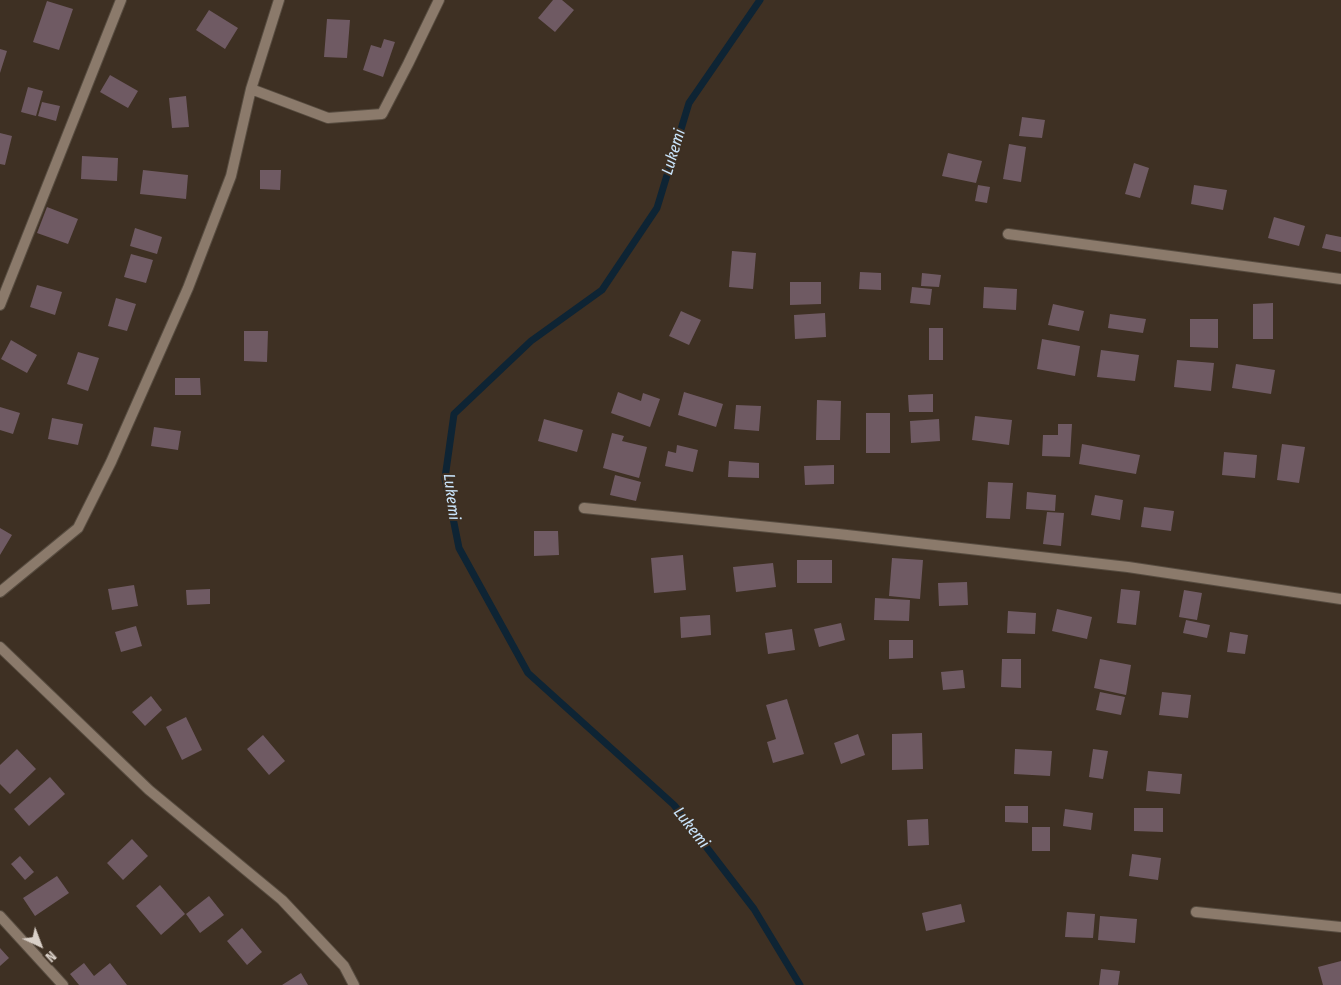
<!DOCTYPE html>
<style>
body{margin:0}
#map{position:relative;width:1341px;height:985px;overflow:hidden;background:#3e3023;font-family:"Fira Sans Condensed",sans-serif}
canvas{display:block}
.north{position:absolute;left:15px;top:920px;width:50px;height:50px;-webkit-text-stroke:4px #3e3023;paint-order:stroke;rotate:137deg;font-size:14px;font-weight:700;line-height:20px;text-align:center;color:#d9d0c8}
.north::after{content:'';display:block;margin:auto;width:18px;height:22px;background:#d9d0c8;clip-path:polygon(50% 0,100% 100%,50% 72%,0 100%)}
</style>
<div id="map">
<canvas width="1341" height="985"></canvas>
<div class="north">N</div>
</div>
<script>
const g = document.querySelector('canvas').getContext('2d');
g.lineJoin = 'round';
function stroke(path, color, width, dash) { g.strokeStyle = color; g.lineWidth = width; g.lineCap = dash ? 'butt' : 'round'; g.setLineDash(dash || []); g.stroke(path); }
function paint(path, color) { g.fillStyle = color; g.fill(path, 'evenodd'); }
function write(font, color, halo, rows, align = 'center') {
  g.font = font + ' "Fira Sans Condensed",sans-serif'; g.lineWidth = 4; g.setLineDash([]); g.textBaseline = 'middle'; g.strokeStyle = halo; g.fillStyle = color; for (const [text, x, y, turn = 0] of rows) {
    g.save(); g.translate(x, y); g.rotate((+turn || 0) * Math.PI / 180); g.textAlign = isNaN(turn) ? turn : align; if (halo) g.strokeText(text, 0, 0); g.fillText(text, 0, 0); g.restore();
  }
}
stroke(new Path2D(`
 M760,0L689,103L657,208L602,290L531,341L454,414L445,478L459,548L528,673L674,805L754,909L800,985`), '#0e2434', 7);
paint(new Path2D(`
 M553,0H562L574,10L555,32L538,18Z
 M47,1L73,9L59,50L33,42Z
 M209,10L238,28L225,49L196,30Z
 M327,19L350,20L347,58L324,57Z
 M384,39L395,42L383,77L363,70L371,45L381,48Z
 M0,49L7,51L0,73Z
 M110,75L138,91L128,108L100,92Z
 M28,87L43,91L36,116L21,112Z
 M186,96L189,127L172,128L169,98Z
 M42,102L60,106L56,121L38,116Z
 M1022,117L1045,120L1042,138L1019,136Z
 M0,133L12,136L5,165L0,164Z
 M1009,144L1026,147L1021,182L1003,179Z
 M948,153L982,161L976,183L942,176Z
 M82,156L118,158L117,181L81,179Z
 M1134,163L1149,168L1140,198L1125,194Z
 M143,170L188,175L186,199L140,194Z
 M260,170H281L280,190L260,189Z
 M978,185L990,187L987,203L975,201Z
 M1194,185L1227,190L1223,210L1191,204Z
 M47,207L78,219L68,244L37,233Z
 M1274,217L1305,226L1299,246L1268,238Z
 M135,228L162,237L157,254L130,246Z
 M1326,234L1341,237V252L1322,248Z
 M732,251L756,253L753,289L729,287Z
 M131,254L153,260L146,283L124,277Z
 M860,272L881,273V290L859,289Z
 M922,273L941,275L939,287L921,286Z
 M790,282H821V304L790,305Z
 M37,285L62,292L55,315L30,307Z
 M912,287L932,289L930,305L910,303Z
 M984,287L1017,289L1016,310L983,308Z
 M116,298L136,304L127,331L108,326Z
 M1273,303V339H1253V304Z
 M1053,304L1084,311L1079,331L1048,325Z
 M681,311L701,320L689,345L669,336Z
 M825,313L826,337L795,339L794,315Z
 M1110,314L1146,319L1143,333L1108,328Z
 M1190,319H1218V348L1190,347Z
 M929,328H943V360H929Z
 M244,331H268L267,362L244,361Z
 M1042,339L1080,346L1075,376L1037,369Z
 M11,340L37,355L27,373L1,359Z
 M1101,350L1139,355L1135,381L1097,377Z
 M78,352L99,358L88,391L67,384Z
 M1177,360L1214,363L1211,391L1174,387Z
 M1236,364L1275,370L1271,394L1232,388Z
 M175,378H200L201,395H175Z
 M618,392L641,401L643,393L660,399L650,427L611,413Z
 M684,392L723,404L716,427L678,415Z
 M933,394V412H909L908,395Z
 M817,400L841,401L840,440H816Z
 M736,405L761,406L759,431L734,429Z
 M0,407L20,413L13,434L0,430Z
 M866,413H890V453H866Z
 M975,416L1012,420L1009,445L972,440Z
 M52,418L83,424L78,445L48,439Z
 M544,419L583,430L577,452L538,441Z
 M939,419L940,441L911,443L910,421Z
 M1058,424H1072L1070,457L1042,456L1043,435H1058Z
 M154,427L181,431L178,450L151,446Z
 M612,433L624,436L622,441L647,447L639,478L603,468Z
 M1082,444L1140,455L1136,474L1079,464Z
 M1282,444L1305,447L1299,483L1277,480Z
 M677,445L698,450L693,472L665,466L668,451L676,453Z
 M1224,452L1257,455L1255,478L1222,475Z
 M729,461L759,463V478L728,477Z
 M834,465V484L805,485L804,466Z
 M615,475L641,482L636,501L610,495Z
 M988,482L1013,483L1010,519L986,518Z
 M1027,492L1056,495L1055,511L1026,509Z
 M1095,495L1123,500L1120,520L1091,515Z
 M1144,507L1174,511L1171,531L1141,527Z
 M1047,512L1064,513L1061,546L1043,544Z
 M0,528L12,535L0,555Z
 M534,531H558L559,555L534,556Z
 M683,555L686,590L654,593L651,558Z
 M892,558L923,560L920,599L889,596Z
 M797,560H832V583H797Z
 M773,563L776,587L736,592L733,567Z
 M967,582L968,605L939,606L938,583Z
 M134,585L138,606L112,610L108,589Z
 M210,589V604L187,605L186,590Z
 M1121,589L1140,591L1136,625L1117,623Z
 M1184,590L1202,593L1197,620L1179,617Z
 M875,598L910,600L909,621L874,620Z
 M1057,609L1092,617L1087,639L1052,631Z
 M1008,611L1036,613L1035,634L1007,633Z
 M710,615L711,635L681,638L680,617Z
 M1186,620L1210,625L1207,638L1183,633Z
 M841,623L845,640L819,647L814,629Z
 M136,626L142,646L121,652L115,632Z
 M792,629L795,650L768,654L765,633Z
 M1230,632L1248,635L1245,654L1227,652Z
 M889,640H913V658L889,659Z
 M1002,659H1021V688L1001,687Z
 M1100,659L1131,665L1126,695L1094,688Z
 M963,670L965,688L943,690L941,672Z
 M1100,692L1125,697L1121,715L1096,710Z
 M1162,692L1191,695L1188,718L1159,715Z
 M151,696L162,710L145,726L132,712Z
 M787,699L804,754L773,763L767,742L776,739L766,705Z
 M186,717L202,750L182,760L166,727Z
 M922,733L923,769L892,770V734Z
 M858,734L865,755L841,764L834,743Z
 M263,735L285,761L269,775L247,749Z
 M17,749L36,769L10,794L0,784V765Z
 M1015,749L1052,751L1050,776L1014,774Z
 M1093,749L1108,751L1103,779L1089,777Z
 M1148,771L1182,774L1180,794L1146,791Z
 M50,777L65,794L29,826L14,809Z
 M1005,806H1028V823L1005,822Z
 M1134,808H1163V832L1134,831Z
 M1065,809L1093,813L1091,830L1063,826Z
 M928,819L929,845L908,846L907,820Z
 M1032,827H1050V851H1032Z
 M132,839L148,856L123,880L107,863Z
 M1132,854L1161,858L1158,880L1129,876Z
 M20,856L34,872L25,880L11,864Z
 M57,876L69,893L35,916L23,898Z
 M160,885L185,914L161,935L136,906Z
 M209,896L224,915L200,933L186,914Z
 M961,904L965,922L926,931L922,913Z
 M1067,912L1095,914L1093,938L1065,937Z
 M1100,916L1137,919L1135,943L1098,940Z
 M242,928L262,952L247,965L227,941Z
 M0,948L9,958L0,966Z
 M1341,961V985H1323L1318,967Z
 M84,963L94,976L110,963L127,985H79L70,974Z
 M1101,969L1120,971L1118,985H1099Z
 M301,973L308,985H282Z`), '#6f5a63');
const minor = new Path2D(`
 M251,89L328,118L382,114L408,64L439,0
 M1008,234L1341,279
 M0,305L121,0
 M584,508L838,534L1128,567L1341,599
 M0,592L78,528L111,462L188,288L231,176L251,89L279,0
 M0,647L149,790L282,900L344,966L354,985
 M1196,912L1341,927
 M0,916L63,985`);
stroke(minor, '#574c40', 12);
stroke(minor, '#8b7a6b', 10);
write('italic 16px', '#cae5fc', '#3e3023', [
 ["Lukemi",674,152,-73],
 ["Lukemi",451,497,83],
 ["Lukemi",691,828,52]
]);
</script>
